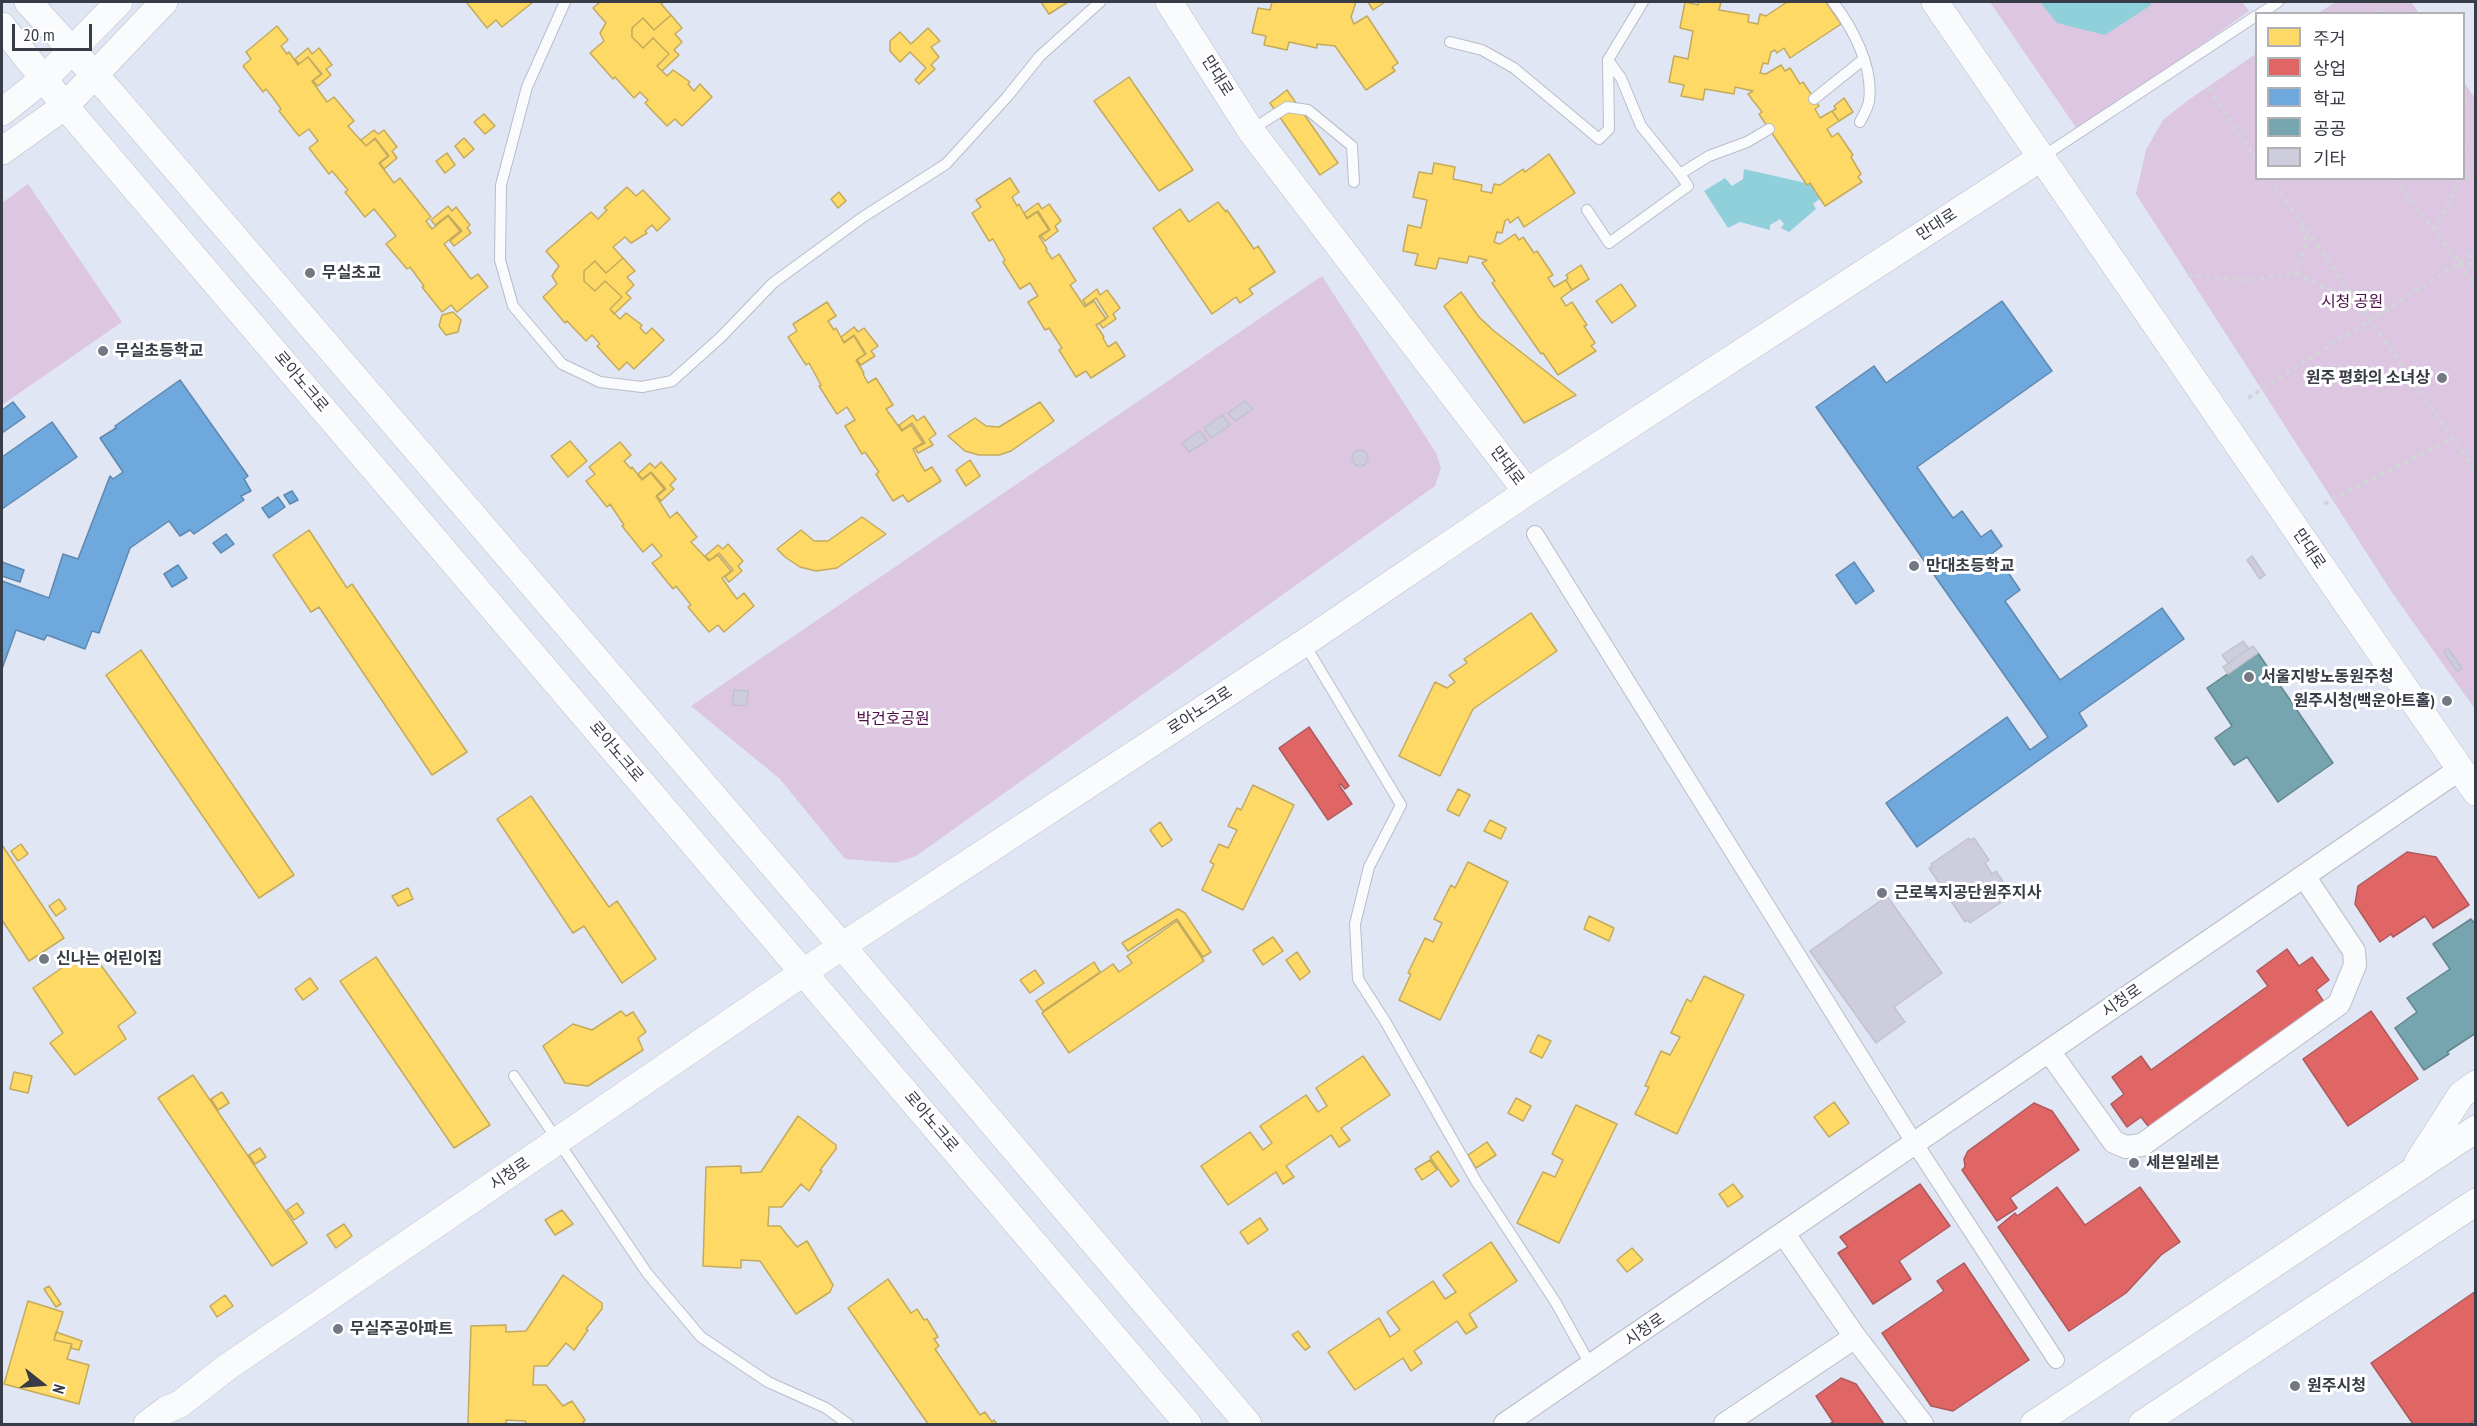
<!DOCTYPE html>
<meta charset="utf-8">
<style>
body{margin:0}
#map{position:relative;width:2477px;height:1426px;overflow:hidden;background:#e0e6f4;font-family:"PT Sans Narrow","Noto Sans KR",sans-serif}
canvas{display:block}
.frame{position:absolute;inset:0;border:3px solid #383c46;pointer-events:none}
.legend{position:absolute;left:2255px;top:12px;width:210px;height:168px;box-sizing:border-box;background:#fff;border:2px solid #afb1b5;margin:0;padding:8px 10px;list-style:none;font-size:18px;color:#383c46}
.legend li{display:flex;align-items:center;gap:12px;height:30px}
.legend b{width:30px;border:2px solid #afb1b5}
.north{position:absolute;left:12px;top:1354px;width:60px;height:60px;-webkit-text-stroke:4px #fff;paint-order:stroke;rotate:107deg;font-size:16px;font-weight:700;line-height:24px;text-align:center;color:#383c46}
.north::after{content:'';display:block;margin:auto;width:21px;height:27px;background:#383c46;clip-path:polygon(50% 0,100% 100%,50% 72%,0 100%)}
.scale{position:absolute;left:12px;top:24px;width:80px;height:27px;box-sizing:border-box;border:3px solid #383c46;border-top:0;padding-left:8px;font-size:18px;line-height:21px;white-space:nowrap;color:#383c46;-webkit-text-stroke:4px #fff;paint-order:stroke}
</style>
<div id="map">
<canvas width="2477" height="1426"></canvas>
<div class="frame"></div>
<ul class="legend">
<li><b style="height:16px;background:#ffd966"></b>주거</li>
<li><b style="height:16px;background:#e06666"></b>상업</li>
<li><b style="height:16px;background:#6fa8dc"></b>학교</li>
<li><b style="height:16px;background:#76a5af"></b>공공</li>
<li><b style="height:16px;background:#cdcddd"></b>기타</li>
</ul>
<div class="north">N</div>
<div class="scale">20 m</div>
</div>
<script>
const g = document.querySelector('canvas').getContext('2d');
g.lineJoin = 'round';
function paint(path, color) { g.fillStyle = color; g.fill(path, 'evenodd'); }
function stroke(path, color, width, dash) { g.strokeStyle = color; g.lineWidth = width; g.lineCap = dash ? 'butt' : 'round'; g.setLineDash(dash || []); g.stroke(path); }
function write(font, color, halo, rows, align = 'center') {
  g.font = font + ' "PT Sans Narrow","Noto Sans KR",sans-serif'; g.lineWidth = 6; g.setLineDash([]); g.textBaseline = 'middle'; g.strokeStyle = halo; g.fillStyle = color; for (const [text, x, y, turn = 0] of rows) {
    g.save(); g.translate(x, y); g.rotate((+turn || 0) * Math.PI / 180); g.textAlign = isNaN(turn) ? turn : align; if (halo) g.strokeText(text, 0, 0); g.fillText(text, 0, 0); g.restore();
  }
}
paint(new Path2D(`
 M1990,2H2242L2249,11L2079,132Z
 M2336,2H2411L2419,13H2318Z
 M2256,54V178H2464V82L2476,100L2475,709L2393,594L2136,194L2146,150L2163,120L2187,101Z
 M28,184L122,322L2,405V203Z
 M1322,276L1436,453L1441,468L1435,486L916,856L896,863L845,859L780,779L691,706Z`), '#dcc6e2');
paint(new Path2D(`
 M2040,2H2151V5L2105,35L2057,23Z
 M1744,169L1832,189L1813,204L1816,209L1789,232L1781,228L1784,224L1780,219L1770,225V230L1740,222L1728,228L1704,191L1725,178L1732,186L1743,179Z`), '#8fd0db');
const homes = new Path2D(`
 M468,2H533L502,27L496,20L487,28L467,3Z
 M600,2H664L661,4L671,15L654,30L643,18L632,28V37L643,48L653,38L669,54L657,66L667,76L673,70L690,82L688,84L694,91L700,84L712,97L682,126L675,119L667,126L645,103L648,100L640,92L634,98L615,77L613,79L590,53L604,41L600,33L606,23L593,8Z
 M1041,2H1068L1049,14Z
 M1272,2H1356L1351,17L1354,24L1367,16L1398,63L1392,67L1395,71L1366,90L1335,46L1317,44V48L1289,42L1287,50L1264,45L1266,36L1252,33L1258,8L1270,10Z
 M1368,2H1385L1373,10Z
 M1685,2L1698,5L1699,2H1721L1719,10L1749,15L1748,22L1758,24L1760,14L1766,16L1787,2H1826L1841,24L1790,58L1784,48L1777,53L1775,50L1771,52L1768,64L1763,63L1760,73L1766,74L1781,65L1785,71L1790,68L1800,84L1803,82L1819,106L1815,109L1820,118L1832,111L1839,121L1827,129L1832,137L1838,133L1853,155L1851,157L1861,174L1858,177L1862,182L1825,206L1810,183L1807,185L1759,114L1762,112L1748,94L1753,91L1735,87L1734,94L1705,89L1703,100L1681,96L1684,85L1669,82L1674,56L1688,59L1693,31L1680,28Z
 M671,15L682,28L675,34L682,42L674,50L679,55L662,71L657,66L669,54L653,38L643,48L632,37V28L643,18L654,30Z
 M277,26L288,40L281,46L287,54L289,52L298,65L308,57L321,74L312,81L327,102L334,97L354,121L348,126L355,134L366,146L375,139L388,156L379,163L394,183L400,178L431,217L426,221L432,229L448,216L460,231L444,244L471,279L478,274L488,287L457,312L451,305L442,312L422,287L424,286L410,267L407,269L386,244L396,236L374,209L365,217L345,192L348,190L332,171L329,174L309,148L318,141L309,129L299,136L279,111L281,109L271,95L266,89L263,92L243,66L251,59L246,52Z
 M928,28L940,41L931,47L939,57L931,65L935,69L919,84L915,80L926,68L910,52L900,62L890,51V41L900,32L911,44Z
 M308,48L312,54L319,48L332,65L326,69L331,75L318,86L313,81L322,74L308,57L299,64L295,59Z
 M1129,77L1193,170L1159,191L1094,101Z
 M1287,90L1338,163L1320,175L1270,103Z
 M1844,98L1853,112L1839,121L1832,111L1836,109L1834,106Z
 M484,114L495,126L485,134L474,122Z
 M374,130L378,134L384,130L397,147L392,151L397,158L384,169L380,163L389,156L375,138L366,146L361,140Z
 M464,138L474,149L464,158L455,146Z
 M447,153L455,165L445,173L436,161Z
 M1549,154L1575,193L1524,227L1518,217L1510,223L1508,219L1505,221L1502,233L1497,232L1494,242L1500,244L1515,234L1519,240L1523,237L1534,253L1537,251L1553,275L1548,278L1554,287L1566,280L1572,290L1561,298L1566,306L1572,302L1587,325L1584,326L1595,343L1591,346L1596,351L1558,375L1543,353L1541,354L1492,283L1495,281L1482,263L1487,260L1469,256L1467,263L1439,258L1436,269L1415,265L1418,254L1403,251L1408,225L1421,228L1427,200L1413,197L1419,172L1432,174L1434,163L1455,167L1453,179L1482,185L1481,191L1492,193L1494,184L1500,185L1523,169L1525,172Z
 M1010,178L1019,192L1012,197L1017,206L1019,204L1027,219L1037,212L1049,230L1039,236L1047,249L1046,250L1052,259L1059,254L1076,281L1070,285L1085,307L1094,301L1106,319L1096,325L1104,337L1103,338L1108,347L1116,342L1125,356L1091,378L1086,371L1076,377L1059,350L1062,348L1049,328L1045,330L1028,302L1038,296L1030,283L1020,289L1003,262L1005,260L993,239L989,241L972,213L981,207L976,200Z
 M627,187L636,196L643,190L670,219L657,231L652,225L645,231L647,233L631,243L625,237L613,247L623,258L606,273L595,261L584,271V281L595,291L605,281L622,297L610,309L620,319L626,313L642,325L640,328L646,334L652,328L664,340L634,369L627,362L619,370L597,346L600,344L592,335L586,341L567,321L565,323L543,297L557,284L552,276L559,266L546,251L591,212L598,219L607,210L604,208Z
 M839,192L846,201L838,208L831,199Z
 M1218,202L1226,212L1227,210L1254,249L1258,246L1275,272L1249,289L1253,294L1240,303L1236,297L1212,314L1153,228L1180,209L1189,222Z
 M1038,203L1042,209L1049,204L1061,221L1055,226L1058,231L1045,241L1041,236L1050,230L1038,211L1027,218L1024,213Z
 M448,206L452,211L456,207L470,225L467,228L471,233L454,246L450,241L462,231L448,215L435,225L431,220Z
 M623,258L635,271L627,277L634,285L626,293L631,298L614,314L610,309L622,297L605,281L595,291L584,281V271L595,261L606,273Z
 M1581,265L1589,279L1572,290L1566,280L1568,278L1566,275Z
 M1621,284L1636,306L1612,323L1596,301Z
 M1097,289L1100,295L1107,290L1120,308L1113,314L1116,319L1103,328L1099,323L1108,317L1096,298L1086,305L1083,300Z
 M1461,292L1479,317L1494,331L1576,395L1524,423L1444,306Z
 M827,302L836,316L828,321L834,330L836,328L844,343L854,336L865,354L856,360L864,373L863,374L868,383L876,378L893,405L886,409L902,431L911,425L923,443L913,449L920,463L925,471L932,467L941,481L908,502L903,495L893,501L876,474L879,472L865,452L862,454L845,426L855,420L847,407L837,414L819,386L821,385L809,363L806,365L788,337L797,331L793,324Z
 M453,312L461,320L458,332L446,335L439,326L442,315Z
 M854,327L858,332L864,328L878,346L871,351L875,356L861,365L857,360L866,354L854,335L844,342L841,337Z
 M1040,402L1054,421L1011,451L999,455H979L965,451L948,436L975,418L986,426L999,427Z
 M913,415L917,421L924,416L936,434L929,439L933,445L918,453L915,448L925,443L912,423L902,430L899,425Z
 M570,441L587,461L568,477L551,456Z
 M620,442L631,455L624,461L631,469L632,467L642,480L651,473L664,489L656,496L670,518L677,512L697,537L691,542L709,561L718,555L731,571L722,578L731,591L737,599L744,593L754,606L724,632L718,625L709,632L688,607L691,605L676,586L673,589L652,563L662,556L652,544L643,552L622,526L624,525L610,504L607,507L586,481L595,474L589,467Z
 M970,460L980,476L966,486L956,470Z
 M661,462L676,479L670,485L674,489L661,501L657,496L666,489L651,472L642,479L638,474L650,463L655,468Z
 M862,517L886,534L837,568L816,571L800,567L785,557L777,549L801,530L814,541H828Z
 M309,530L347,588L352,584L467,752L432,775L319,607L311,612L273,555Z
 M728,544L743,561L738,566L742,571L729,582L725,577L733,570L719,553L710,560L705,556L718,545L723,549Z
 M1531,613L1557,651L1473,709L1440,776L1399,756L1435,682L1447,688L1455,682L1449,675L1467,663L1464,659Z
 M141,650L294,875L259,898L106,675Z
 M1253,785L1294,805L1243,910L1202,890L1214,864L1210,862L1219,844L1228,848L1237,830L1228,826L1237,808L1241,810Z
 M1458,789L1470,795L1459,816L1447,810Z
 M531,796L609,907L617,901L656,959L622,983L584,926L573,933L497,819Z
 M1490,820L1506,828L1501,839L1484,831Z
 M1160,822L1172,840L1162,847L1150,830Z
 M21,844L28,854L18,861L11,851Z
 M2,845L64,938L29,961L2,920Z
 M1468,862L1508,882L1440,1020L1399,1000L1411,974L1408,973L1425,938L1433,942L1442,923L1434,919L1451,885L1455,888Z
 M408,888L413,899L398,906L392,896Z
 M59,899L66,909L56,916L49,906Z
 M1178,909L1185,913L1211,952L1203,957L1177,919L1128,951L1122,943Z
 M1589,916L1614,928L1609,941L1584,929Z
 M1177,921L1204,961L1069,1053L1042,1013L1113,964L1119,972L1132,963L1127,956Z
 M1273,937L1283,951L1263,965L1253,950Z
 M89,949L136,1013L118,1026L126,1039L75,1075L50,1043L63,1033L33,988Z
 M1297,952L1310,972L1300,980L1286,960Z
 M376,957L490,1125L454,1148L340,981Z
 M1094,962L1100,972L1043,1011L1036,1001Z
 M1035,970L1044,983L1030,993L1020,980Z
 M1704,976L1744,995L1677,1134L1635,1114L1649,1087L1645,1086L1661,1051L1670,1055L1680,1037L1671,1033L1687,999L1691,1002Z
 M310,978L318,989L303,1000L295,989Z
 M621,1011L626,1016L633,1012L646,1032L638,1038L643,1050L588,1086L565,1083L543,1046L573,1024L592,1030Z
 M1538,1035L1551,1041L1542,1058L1530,1052Z
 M1363,1056L1390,1095L1341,1128L1350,1140L1339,1147L1331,1135L1286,1166L1294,1177L1283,1184L1276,1172L1228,1205L1201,1166L1250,1132L1263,1150L1272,1143L1260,1126L1306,1095L1318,1112L1327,1106L1316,1088Z
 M14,1072L32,1076L28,1093L10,1089Z
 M193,1075L307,1243L272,1266L158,1098Z
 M222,1092L229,1103L218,1110L211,1099Z
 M1516,1098L1531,1106L1523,1121L1508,1113Z
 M1834,1102L1849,1123L1829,1137L1814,1117Z
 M1576,1105L1617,1124L1559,1243L1517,1223L1543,1172L1555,1177L1563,1160L1552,1154Z
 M798,1116L836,1145V1149L820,1170L822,1171L809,1191L801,1184L782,1207H769L768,1226H780L797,1247L807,1241L833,1285L830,1292L796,1314L760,1261L741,1260V1268L703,1266L706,1167L741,1166V1173L761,1172Z
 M1487,1142L1496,1155L1476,1168L1468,1155Z
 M260,1148L266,1157L255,1164L249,1155Z
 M1438,1151L1459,1181L1451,1187L1430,1157Z
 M1430,1160L1437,1170L1422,1180L1415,1169Z
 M1733,1184L1743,1197L1728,1207L1719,1194Z
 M297,1203L304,1213L294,1220L287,1210Z
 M562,1210L573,1224L555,1235L545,1220Z
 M1260,1218L1268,1230L1248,1244L1240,1232Z
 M344,1224L352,1236L336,1248L327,1235Z
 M1491,1242L1517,1281L1469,1314L1477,1327L1466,1334L1457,1321L1414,1351L1422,1363L1411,1371L1403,1358L1355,1390L1328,1352L1379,1318L1390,1337L1400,1330L1387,1312L1433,1281L1445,1299L1456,1292L1443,1275Z
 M1632,1248L1643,1260L1627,1272L1617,1260Z
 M563,1275L602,1303V1309L586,1329L588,1330L574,1350L566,1343L547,1366H534L533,1385H546L563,1406L572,1401L585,1420L583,1422L585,1424H527L525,1421L506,1420V1424H468L471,1326L506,1325V1332L526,1331Z
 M888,1279L911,1313L917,1309L924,1320L927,1319L938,1337L934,1339L939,1346L935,1349L980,1415L985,1412L992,1422L994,1420L997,1424H928L848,1308Z
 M49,1286L61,1304L56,1307L44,1289Z
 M225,1295L233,1306L217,1317L210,1306Z
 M28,1301L63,1312L54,1340L72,1344L67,1359L89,1365L79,1404L4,1384Z
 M1298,1331L1310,1347L1305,1350L1292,1335Z
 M56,1332L82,1341L79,1350L70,1348L72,1344L54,1340Z`);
paint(homes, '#ffd966');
stroke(homes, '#c3aa5c', 1.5);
const shops = new Path2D(`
 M1309,727L1349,786L1345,789L1341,784L1339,785L1352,804L1328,820L1279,748Z
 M2407,852L2436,857L2469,905L2433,928L2425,916L2393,937L2391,934L2380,942L2355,904L2358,886Z
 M2287,949L2299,966L2312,957L2329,980L2316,990L2326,1005L2152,1131L2141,1117L2127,1127L2111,1104L2124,1094L2112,1077L2141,1056L2151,1070L2268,986L2257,971Z
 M2371,1011L2418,1079L2348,1126L2303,1059Z
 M2034,1103L2052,1111L2079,1150L2010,1198L2017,1208L1997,1221L1962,1170L1965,1167L1964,1159L1968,1151Z
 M1920,1184L1950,1226L1899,1261L1911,1279L1873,1304L1838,1253L1848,1247L1840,1237Z
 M2057,1187L2085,1225L2140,1187L2180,1242L2161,1255L2126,1293L2069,1331L1998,1227L2015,1213L2017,1216Z
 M1964,1263L2029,1360L1953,1411L1931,1406L1882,1333L1944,1291L1937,1281Z
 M2476,1291V1420L2469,1424H2413L2371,1363Z
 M1841,1378L1856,1384L1884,1424H1829L1833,1422L1816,1396Z`);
paint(shops, '#e06666');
stroke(shops, '#ae595c', 1.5);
const schools = new Path2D(`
 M2002,301L2052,371L1917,467L1953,518L1962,511L1981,537L1991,530L2002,546L1986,558L1991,565L1999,559L2020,590L2005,601L2060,680L2162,608L2184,639L2079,713L2087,726L1917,847L1886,803L2007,717L2030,750L2048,737L1816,407L1874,366L1886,383Z
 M180,380L248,476L244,479L251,491L241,496L244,500L194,534L190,530L180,536L169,521L130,548L99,633L92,631L85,649L47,635L44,640L16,630L2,669V581L49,598L63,554L78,559L110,476L113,479L123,472L100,438L116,428L115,426Z
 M13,402L25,417L2,433V410Z
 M52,422L77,457L2,509V457Z
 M292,491L298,500L290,504L284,495Z
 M278,497L285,507L269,518L262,508Z
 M226,534L234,544L221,553L213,543Z
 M2,562L24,570L20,582L2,576Z
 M1854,562L1874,591L1856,604L1836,575Z
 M178,565L187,578L172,587L164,574Z`);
paint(schools, '#6fa8dc');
stroke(schools, '#5e88af', 1.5);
const public = new Path2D(`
 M2258,653L2333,763L2278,802L2247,757L2234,765L2215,738L2232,726L2207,688Z
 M2471,919L2476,925V1033L2447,1052L2449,1054L2424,1070L2395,1028L2417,1012L2407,998L2450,969L2433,944Z`);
paint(public, '#76a5af');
stroke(public, '#638690', 1.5);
const building = new Path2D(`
 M1245,401L1253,409L1235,421L1228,413Z
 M1222,415L1230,425L1211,438L1204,428Z
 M1200,431L1207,441L1189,452L1182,443Z
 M1352 458a8 8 0 1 1 16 0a8 8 0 1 1-16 0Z
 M2252,556L2265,575L2260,579L2247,560Z
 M2243,641L2249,649L2228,663L2222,655Z
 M2253,646L2258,653L2228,674L2223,667Z
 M2448,649L2462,668L2457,671L2444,652Z
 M734,690L748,691L747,706L732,705Z
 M1969,838L1971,840L1974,838L1989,860L1985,863L1992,874L1996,871L2010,892L2007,894L2009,897L1970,923L1968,920L1965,922L1929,868L1932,866L1931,864Z
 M1887,896L1942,973L1894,1007L1905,1022L1876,1043L1810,951Z`);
paint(building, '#cdcddd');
stroke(building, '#c1c2cd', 1.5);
const service = new Path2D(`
 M565,2L527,87L501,185L500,260L513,306L562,364L600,382L642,387L672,381L721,337L773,283L863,217L946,164L1007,97L1040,56L1100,2
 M1643,2L1608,60L1621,78L1641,126L1680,174L1709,156L1747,142L1769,129
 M1833,2C1852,27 1874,67 1869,101C1868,108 1863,116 1860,122
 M2260,14L2278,2
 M1450,42L1482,50L1514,68L1599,139L1609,129L1608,60
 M1814,99L1864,59
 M1251,130L1287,107L1308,110L1352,146L1354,182
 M2042,157L2256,16
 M1587,210L1609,243L1688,186L1680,174
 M1304,643L1401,805L1369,867L1355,924L1358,979L1385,1021L1476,1181L1556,1303L1591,1366
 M514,1076L647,1273L701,1337L768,1382L826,1408L848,1424`);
const pedestrian = new Path2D(`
 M1535,534L1915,1144L2056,1360`);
const minor = new Path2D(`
 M2049,1051L2114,1142L2126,1147L2142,1145L2339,1004L2355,965L2354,951L2304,876
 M1784,1234L1855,1337L1922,1424
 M1505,1424L2460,769
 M1725,1424L1855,1337`);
const tertiary = new Path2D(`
 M28,2L111,93L842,946L1248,1424
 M1169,2L1251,131L1527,492
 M1935,2L2476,792
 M2,26L65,106L1188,1424
 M2,112L45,78L119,2
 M2,151L65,106L164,2
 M2418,1162L2461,1095L2476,1084
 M147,1424L166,1410L180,1404L226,1368L842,946L1304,643L1527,492L2042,157
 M2034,1424L2476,1129
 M2142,1424L2476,1202`);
stroke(service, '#b8bdc7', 12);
stroke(pedestrian, '#b8bdc7', 18);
stroke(minor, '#b8bdc7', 24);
stroke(tertiary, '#b8bdc7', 28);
stroke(new Path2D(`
 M2381,14L2383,2
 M2209,88L2256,159
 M2464,100L2471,93
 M2464,146V148
 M2464,176L2476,178
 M2270,178L2476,471
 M2394,178C2410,203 2429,223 2447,246C2457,258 2463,274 2476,284
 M2434,230L2454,194L2458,178
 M2459,263L2476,264
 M2296,273L2357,303
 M2188,275L2245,280L2296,273L2307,240L2299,225
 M2248,398L2476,252
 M2324,504L2452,438`), '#d2d4d9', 4, [4.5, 4.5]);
stroke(service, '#fafbfd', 10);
stroke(pedestrian, '#fafbfd', 16);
stroke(minor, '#fafbfd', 22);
stroke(tertiary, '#fafbfd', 27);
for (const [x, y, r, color] of [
 [310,273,6,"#737883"],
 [103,351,6,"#737883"],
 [2442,378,6,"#737883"],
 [1914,566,6,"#737883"],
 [2249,677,6,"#737883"],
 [2447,701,6,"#737883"],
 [1882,893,6,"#737883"],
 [44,959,6,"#737883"],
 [2134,1163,6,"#737883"],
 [338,1329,6,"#737883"],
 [2295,1386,6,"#737883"]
]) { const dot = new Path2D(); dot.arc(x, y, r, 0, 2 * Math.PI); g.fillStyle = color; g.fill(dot); stroke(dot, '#fff', 2); }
write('16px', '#383c46', '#fff', [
 ["만대로",1217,76,58],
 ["만대로",1937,225,-33],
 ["로아노크로",301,382,50],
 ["만대로",1507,466,53],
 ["만대로",2309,549,56],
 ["로아노크로",1200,711,-33],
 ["로아노크로",616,752,50],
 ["시청로",2122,1001,-35],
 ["로아노크로",931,1122,50],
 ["시청로",510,1174,-34],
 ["시청로",1645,1330,-35]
]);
write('bold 16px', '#383c46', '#fff', [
 ["무실초교",322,273],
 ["무실초등학교",115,351],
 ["원주 평화의 소녀상",2430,378,"right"],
 ["만대초등학교",1926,566],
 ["서울지방노동원주청",2261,677],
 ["원주시청(백운아트홀)",2435,701,"right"],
 ["근로복지공단원주지사",1894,893],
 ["신나는 어린이집",56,959],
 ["세븐일레븐",2146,1163],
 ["무실주공아파트",350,1329],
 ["원주시청",2307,1386]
], 'left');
write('16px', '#4e104b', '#fff', [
 ["시청 공원",2352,302],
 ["박건호공원",893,719]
]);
</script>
